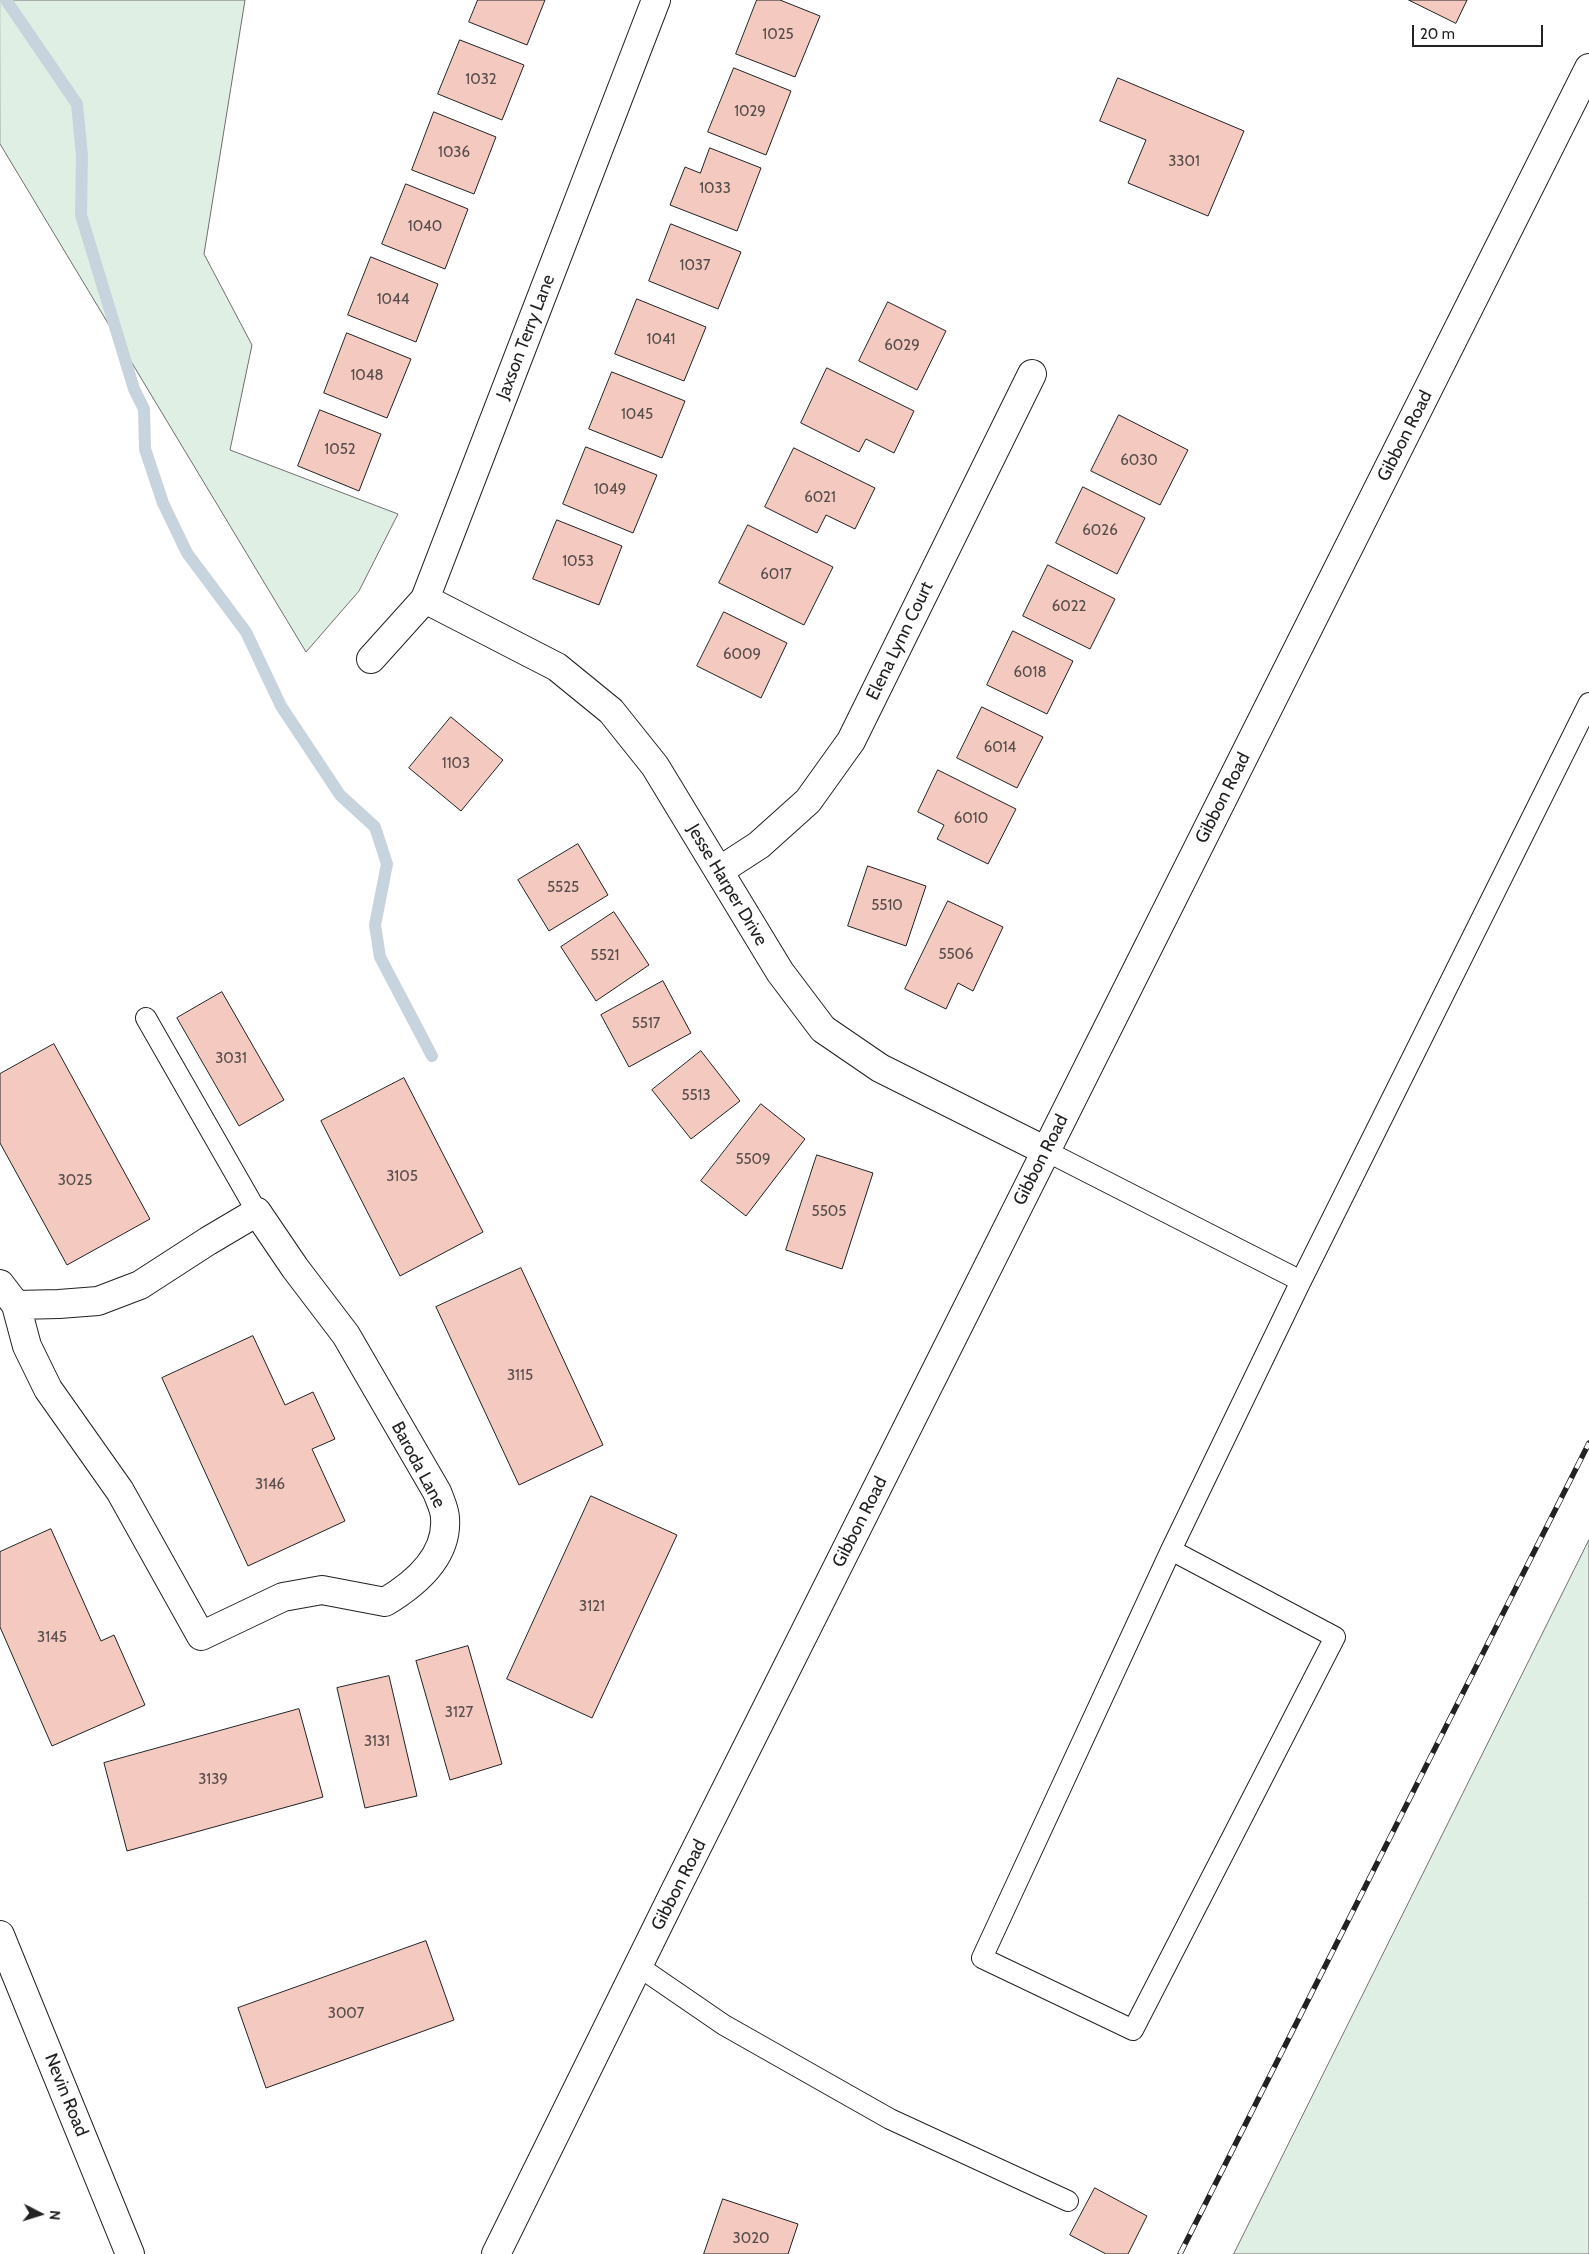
<!DOCTYPE html>
<style>
body{margin:0}
#map{position:relative;width:1589px;height:2254px;overflow:hidden;background:#fff;font-family:Cabin,sans-serif}
canvas{display:block}
.north{position:absolute;left:15px;top:2189px;width:50px;height:50px;-webkit-text-stroke:4px #fff;paint-order:stroke;rotate:95deg;font-size:14px;font-weight:700;line-height:20px;text-align:center;color:#222}
.north::after{content:'';display:block;margin:auto;width:18px;height:22px;background:#222;clip-path:polygon(50% 0,100% 100%,50% 72%,0 100%)}
.scale{position:absolute;left:1412px;top:25px;width:131px;height:22px;box-sizing:border-box;border:2px solid #222;border-top:0;padding-left:6px;font-size:15px;line-height:18px;white-space:nowrap;color:#222;-webkit-text-stroke:4px #fff;paint-order:stroke}
</style>
<div id="map">
<canvas width="1589" height="2254"></canvas>
<div class="north">N</div>
<div class="scale">20 m</div>
</div>
<script>
const g = document.querySelector('canvas').getContext('2d');
g.lineJoin = 'round';
function paint(path, color) { g.fillStyle = color; g.fill(path, 'evenodd'); }
function stroke(path, color, width, dash) { g.strokeStyle = color; g.lineWidth = width; g.lineCap = dash ? 'butt' : 'round'; g.setLineDash(dash || []); g.stroke(path); }
function write(font, color, halo, rows, align = 'center') {
  g.font = font + ' Cabin,sans-serif'; g.lineWidth = 4; g.setLineDash([]); g.textBaseline = 'middle'; g.strokeStyle = halo; g.fillStyle = color; for (const [text, x, y, turn = 0] of rows) {
    g.save(); g.translate(x, y); g.rotate((+turn || 0) * Math.PI / 180); g.textAlign = isNaN(turn) ? turn : align; if (halo) g.strokeText(text, 0, 0); g.fillText(text, 0, 0); g.restore();
  }
}
const green = new Path2D(`
 M0,0H245L204,254L252,345L230,450L398,514L359,591L306,652L0,144Z
 M1589,1540V2254H1234Z`);
paint(green, '#e0efe3');
stroke(green, '#6f6f6f', 1);
stroke(new Path2D(`
 M6,0L77,104L82,156L81,215L134,389L144,409L145,449L163,503L187,553L246,632L281,706L340,795L375,827L387,864L375,925L380,957L432,1056`), '#c7d3dd', 12);
const building = new Path2D(`
 M478,0H545L527,45L469,22Z
 M757,0H780L820,16L795,77L736,54Z
 M1409,0H1467L1456,23Z
 M460,40L524,65L502,120L438,94Z
 M734,68L791,91L766,155L708,132Z
 M1118,78L1244,131L1208,216L1128,183L1146,140L1100,121Z
 M434,112L496,137L474,194L412,170Z
 M710,148L761,168L737,231L670,205L685,167L700,173Z
 M406,184L468,209L445,269L382,244Z
 M671,224L741,252L718,309L649,281Z
 M371,257L438,284L416,342L348,315Z
 M637,299L706,327L684,381L615,354Z
 M888,302L946,331L917,390L859,361Z
 M347,333L411,359L387,418L324,393Z
 M827,368L914,411L894,453L866,439L859,452L801,423Z
 M612,372L685,401L662,458L589,429Z
 M320,410L381,434L359,491L298,466Z
 M1119,415L1188,450L1160,505L1091,471Z
 M586,447L657,475L633,533L563,504Z
 M794,448L875,488L855,529L826,515L817,533L765,507Z
 M1083,487L1145,518L1117,574L1056,543Z
 M557,520L622,546L599,605L533,579Z
 M748,525L833,567L804,625L719,583Z
 M1048,565L1115,599L1090,649L1023,616Z
 M724,612L787,643L761,698L697,666Z
 M1013,631L1073,661L1047,714L987,685Z
 M982,707L1043,737L1017,788L957,758Z
 M451,717L503,760L461,811L409,768Z
 M938,770L1016,809L988,864L937,839L944,825L918,812Z
 M578,844L608,895L549,931L518,880Z
 M868,866L926,886L906,946L848,926Z
 M948,901L1003,927L973,991L958,983L946,1009L905,989Z
 M614,912L649,965L596,1001L561,947Z
 M663,981L691,1033L629,1067L601,1015Z
 M222,992L284,1100L239,1126L177,1018Z
 M54,1044L150,1219L67,1265L0,1143V1074Z
 M701,1051L740,1101L691,1139L652,1090Z
 M404,1078L483,1232L400,1276L321,1121Z
 M761,1104L805,1139L746,1216L701,1181Z
 M817,1155L873,1173L842,1269L786,1250Z
 M521,1268L603,1445L519,1485L436,1307Z
 M253,1336L285,1405L313,1392L335,1439L312,1449L345,1521L248,1566L162,1378Z
 M591,1496L677,1535L592,1718L507,1679Z
 M51,1529L101,1641L114,1635L145,1705L52,1746L0,1627V1552Z
 M468,1646L502,1764L450,1780L416,1661Z
 M389,1676L417,1796L365,1808L337,1688Z
 M299,1709L323,1797L127,1851L104,1763Z
 M426,1941L454,2020L266,2088L238,2008Z
 M1095,2188L1147,2216L1128,2254H1106L1070,2235Z
 M723,2199L798,2224L788,2254H704Z`);
paint(building, '#f3c9c0');
stroke(building, '#222', 1);
const lane = new Path2D(`
 M146,1018L257,1212
 M1046,1151L1301,1281L1171,1550L982,1958L1133,2030L1335,1637L1171,1550
 M1301,1281L1589,703
 M638,1966L724,2025L890,2119L1068,2201`);
const street = new Path2D(`
 M425,599L557,667L611,711L655,766L780,972L823,1029L880,1068L1046,1151
 M371,659L425,599L656,0
 M719,871L759,845L808,801L851,741L1032,374
 M0,1284L16,1305L27,1346L48,1389L120,1491L201,1636L283,1597L322,1590L385,1602C415,1584 448,1557 445,1518C445,1510 440,1500 437,1492L346,1335L295,1268L257,1212L208,1241L140,1285L98,1301L59,1304L16,1305`);
const secondary = new Path2D(`
 M0,1935L130,2254
 M496,2254L676,1889L1589,68`);
stroke(lane, '#222', 22);
stroke(street, '#222', 30);
stroke(secondary, '#222', 30);
stroke(lane, '#fff', 20);
stroke(street, '#fff', 28);
stroke(secondary, '#fff', 28);
const rail = new Path2D(`
 M1180,2254L1589,1443`);
stroke(rail, '#222', 5.5);
stroke(rail, '#fff', 4, [11]);
write('15px', '#564c4a', null, [
 ["1025",778,35],
 ["1032",481,80],
 ["1029",750,112],
 ["1036",454,153],
 ["3301",1184,162],
 ["1033",715,189],
 ["1040",425,227],
 ["1037",695,266],
 ["1044",393,300],
 ["1041",661,340],
 ["6029",902,346],
 ["1048",367,376],
 ["1045",637,415],
 ["1052",340,450],
 ["6030",1139,461],
 ["1049",610,490],
 ["6021",820,498],
 ["6026",1100,531],
 ["1053",578,562],
 ["6017",776,575],
 ["6022",1069,607],
 ["6009",742,655],
 ["6018",1030,673],
 ["6014",1000,748],
 ["1103",456,764],
 ["6010",971,819],
 ["5525",563,888],
 ["5510",887,906],
 ["5506",956,955],
 ["5521",605,956],
 ["5517",646,1024],
 ["3031",231,1059],
 ["5513",696,1096],
 ["5509",753,1160],
 ["3105",402,1177],
 ["3025",75,1181],
 ["5505",829,1212],
 ["3115",520,1376],
 ["3146",270,1485],
 ["3121",592,1607],
 ["3145",52,1638],
 ["3127",459,1713],
 ["3131",377,1742],
 ["3139",213,1780],
 ["3007",346,2014],
 ["3020",751,2239]
]);
write('18px', '#222', '#fff', [
 ["Jaxson Terry Lane",526,337,-69],
 ["Gibbon Road",1405,436,-63],
 ["Elena Lynn Court",900,641,-64],
 ["Gibbon Road",1223,798,-63],
 ["Jesse Harper Drive",727,885,59],
 ["Gibbon Road",1041,1160,-63],
 ["Baroda Lane",418,1465,62],
 ["Gibbon Road",860,1522,-63],
 ["Gibbon Road",679,1885,-63],
 ["Nevin Road",66,2095,68]
]);
</script>
